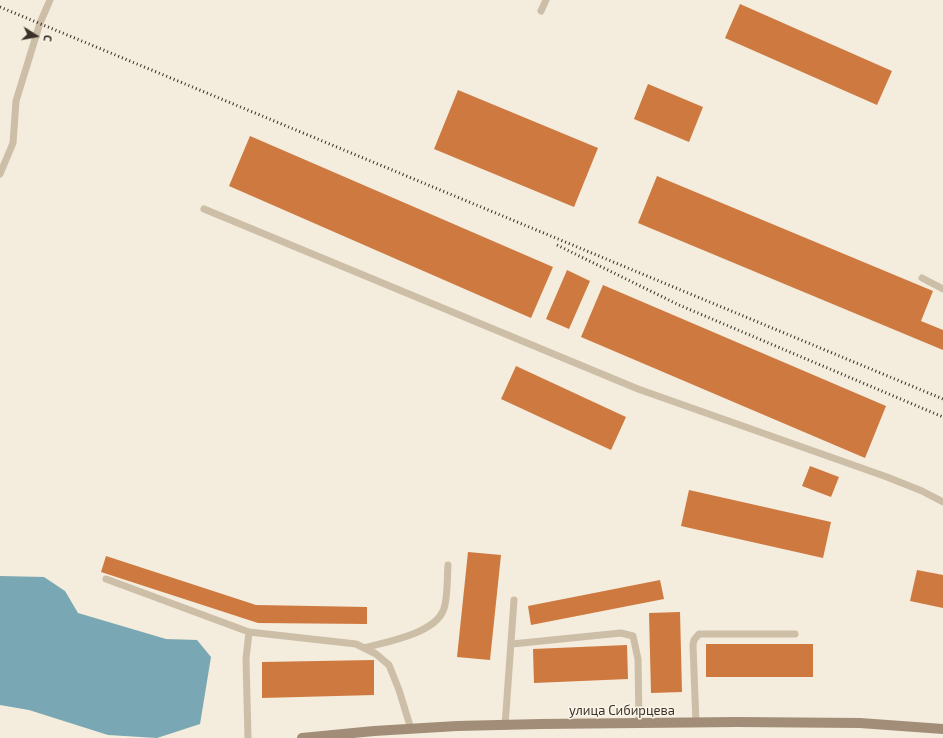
<!DOCTYPE html>
<meta charset="utf-8">
<style>
body{margin:0}
#map{position:relative;width:943px;height:738px;overflow:hidden;background:#f4ecdc;font-family:"Exo 2",sans-serif}
canvas{display:block}
.north{position:absolute;left:16px;top:16px;width:40px;height:40px;-webkit-text-stroke:3px #fbf5e8;paint-order:stroke;rotate:101deg;font-size:11px;font-weight:700;line-height:16px;text-align:center;color:#393028}
.north::after{content:'';display:block;margin:auto;width:14px;height:18px;background:#393028;clip-path:polygon(50% 0,100% 100%,50% 72%,0 100%)}
</style>
<div id="map">
<canvas width="943" height="738"></canvas>
<div class="north">С</div>
</div>
<script>
const g = document.querySelector('canvas').getContext('2d');
g.lineJoin = 'round';
function paint(path, color) { g.fillStyle = color; g.fill(path, 'evenodd'); }
function stroke(path, color, width, dash) { g.strokeStyle = color; g.lineWidth = width; g.lineCap = dash ? 'butt' : 'round'; g.setLineDash(dash || []); g.stroke(path); }
function write(font, color, halo, rows, align = 'center') {
  g.font = font + ' "Exo 2",sans-serif'; g.lineWidth = 3; g.setLineDash([]); g.textBaseline = 'middle'; g.strokeStyle = halo; g.fillStyle = color; for (const [text, x, y, turn = 0] of rows) {
    g.save(); g.translate(x, y); g.rotate((+turn || 0) * Math.PI / 180); g.textAlign = isNaN(turn) ? turn : align; if (halo) g.strokeText(text, 0, 0); g.fillText(text, 0, 0); g.restore();
  }
}
paint(new Path2D(`
 M0,576L44,577L65,591L78,613L166,639L197,640L211,657L200,724L157,738L108,735L29,710L0,705Z`), '#79a7b3');
paint(new Path2D(`
 M740,4L892,71L877,105L725,38Z
 M648,84L703,107L689,142L634,119Z
 M458,90L598,148L574,207L434,149Z
 M250,136L553,267L531,318L229,186Z
 M657,176L933,291L921,321L943,330V350L638,223Z
 M567,270L590,281L569,329L546,319Z
 M603,285L886,406L865,458L581,337Z
 M516,366L626,417L611,450L501,399Z
 M810,466L839,477L831,497L802,486Z
 M689,490L831,522L823,558L681,526Z
 M468,552L501,555L490,660L457,657Z
 M106,556L256,605L367,607V624L258,623L101,572Z
 M917,570L943,575V608L910,601Z
 M660,580L664,599L531,625L528,606Z
 M680,612L682,692L651,693L649,613Z
 M706,644H813V677H706Z
 M627,645L628,679L534,683L533,649Z
 M374,660V695L262,698V662Z`), '#ce7940');
stroke(new Path2D(`
 M541,11L546,0
 M0,174L13,143L16,101L40,23L50,0
 M204,209L638,389L887,477L922,491L943,502
 M922,278L943,289
 M106,579L249,632L356,644L376,654L389,665L399,690L411,729
 M512,644L621,633L633,636L638,659L639,724
 M364,648C386,642 433,634 443,611C448,601 447,577 448,565
 M696,723L693,645L694,640L699,634H795
 M505,726L514,600
 M248,738L246,659L249,632`), '#cdbea7', 7);
stroke(new Path2D(`
 M302,738L374,731L457,726L541,724L737,722L860,723L943,729`), '#a18d78', 10);
stroke(new Path2D(`
 M0,7L943,399
 M557,245L679,305L943,417`), '#393028', 3, [1, 3]);
write('13px', '#393028', '#fbf5e8', [
 ["улица Сибирцева",622,711]
]);
</script>
